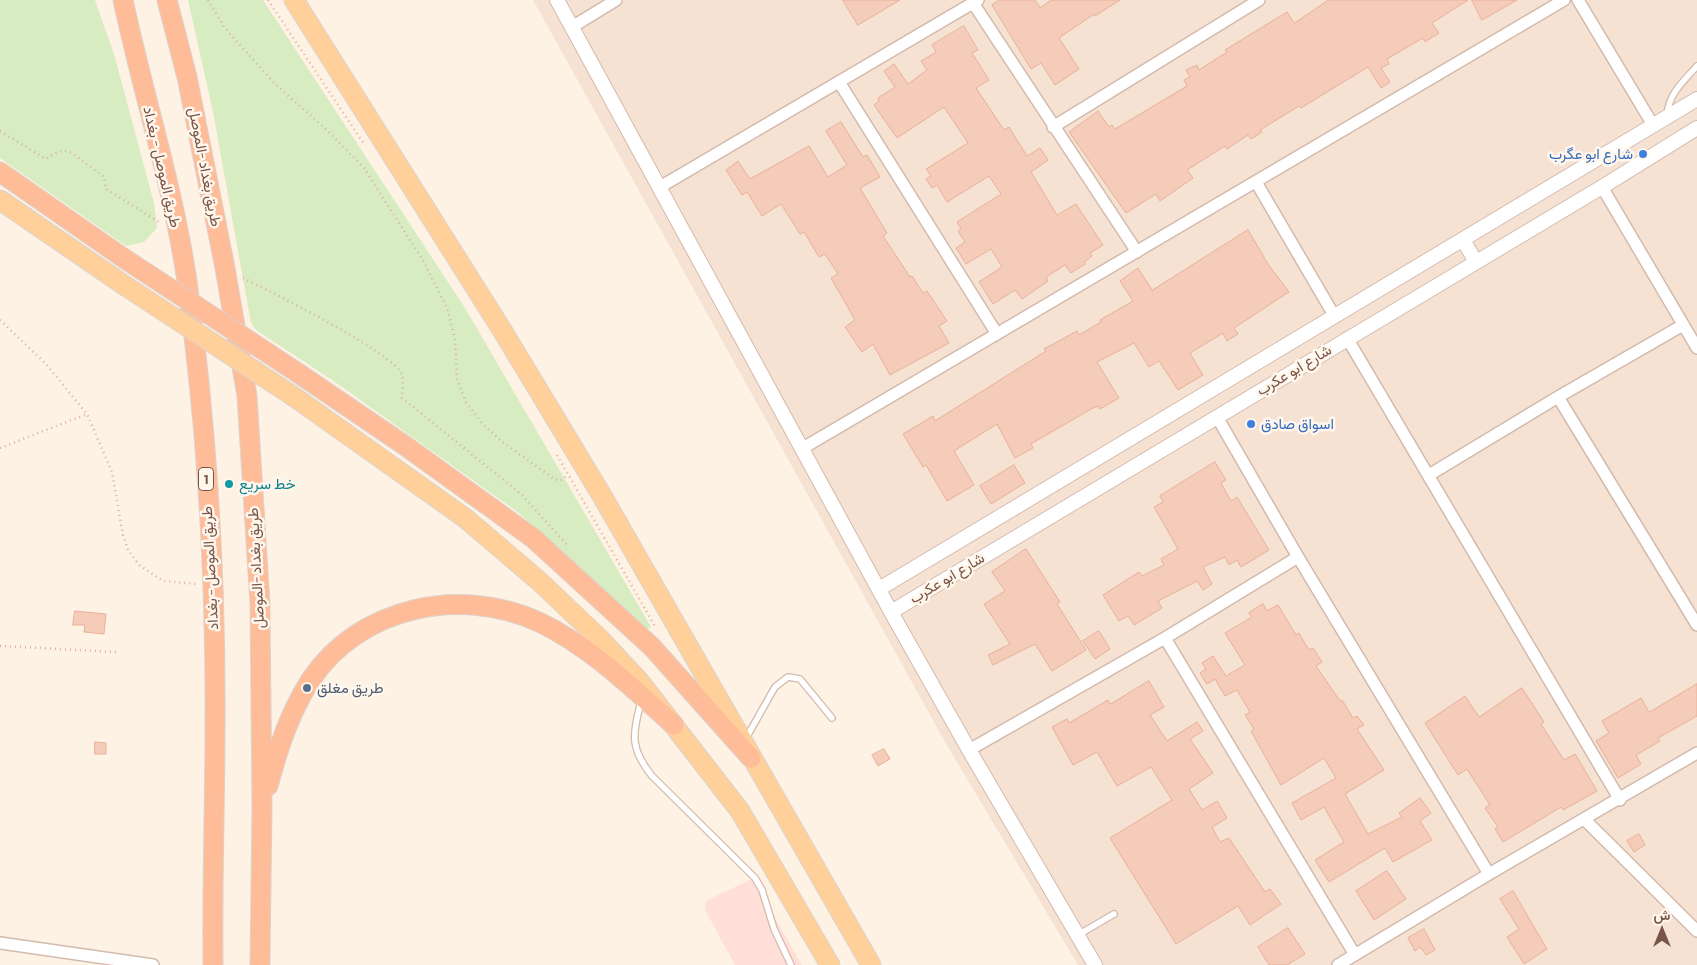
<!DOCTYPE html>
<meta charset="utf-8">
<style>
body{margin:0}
#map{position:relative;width:1697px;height:965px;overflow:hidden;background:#fef2e4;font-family:Barlow,Vazirmatn,sans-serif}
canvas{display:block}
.north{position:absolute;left:1637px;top:905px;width:50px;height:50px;-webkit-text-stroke:4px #fff6ec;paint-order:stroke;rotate:0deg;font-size:14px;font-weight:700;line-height:20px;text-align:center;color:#795448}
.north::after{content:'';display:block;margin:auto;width:18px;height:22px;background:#795448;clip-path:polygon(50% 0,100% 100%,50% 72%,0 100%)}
</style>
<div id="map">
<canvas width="1697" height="965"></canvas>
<div class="north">ش</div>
</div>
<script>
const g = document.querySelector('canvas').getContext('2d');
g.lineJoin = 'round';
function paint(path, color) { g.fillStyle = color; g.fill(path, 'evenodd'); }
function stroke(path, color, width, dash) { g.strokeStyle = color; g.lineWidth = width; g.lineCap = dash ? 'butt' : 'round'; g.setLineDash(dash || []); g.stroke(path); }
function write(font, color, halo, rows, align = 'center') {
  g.font = font + ' Barlow,Vazirmatn,sans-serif'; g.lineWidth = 5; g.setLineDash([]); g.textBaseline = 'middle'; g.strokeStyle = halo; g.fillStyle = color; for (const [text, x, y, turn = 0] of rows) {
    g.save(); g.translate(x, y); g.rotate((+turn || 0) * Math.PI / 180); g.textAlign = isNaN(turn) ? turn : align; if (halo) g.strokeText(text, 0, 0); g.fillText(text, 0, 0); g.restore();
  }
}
paint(new Path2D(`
 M533,0H1697V965H1078L945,742Z`), '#f6e2d2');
paint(new Path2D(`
 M752,879L802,965H735L705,910L706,901Z`), '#ffdfd7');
paint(new Path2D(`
 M0,0H95L114,54L154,203L157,228L144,242L126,246L0,158Z
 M188,0H263L465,308L651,627L644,631L519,513L335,382L256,330L251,323L213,112Z`), '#d7edc1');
const building = new Path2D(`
 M843,0H900L858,25Z
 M1000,0H1035L1040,8L1051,0H1120L1095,16L1094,14L1059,38L1079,69L1055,85L1041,63L1031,69L992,5Z
 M1329,0H1468L1432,23L1439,33L1425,42L1423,38L1387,59L1389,64L1381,68L1390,82L1381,88L1368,67L1301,108L1299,106L1260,130L1262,132L1251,139L1248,135L1227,149L1225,146L1187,170L1193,178L1160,201L1156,194L1126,213L1069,132L1098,111L1109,127L1112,125L1115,129L1187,86L1184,80L1190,77L1186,70L1197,65L1199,70L1227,52L1225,50L1287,12L1294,23Z
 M1472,0H1517L1482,20Z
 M964,26L978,50L972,53L989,80L976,88L1004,130L1009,127L1027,156L1040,148L1048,160L1031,172L1057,215L1076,204L1103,245L1090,253L1092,256L1084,262L1085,264L1071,273L1065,265L1046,277L1048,281L1022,299L1015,290L993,304L979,282L1002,267L991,249L966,264L956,248L965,242L958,231L961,229L957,222L1001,194L989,176L947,202L937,185L932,188L926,179L931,176L926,169L968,143L944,107L897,138L874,105L879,101L878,98L895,87L884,71L894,64L908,84L927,70L921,61L936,52L932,45Z
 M841,122L863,157L867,155L880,177L860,188L887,233L883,236L910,277L912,276L923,293L927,291L947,321L939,326L949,343L890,375L873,344L862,352L845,327L855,320L831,278L838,274L825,254L819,257L804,232L800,234L781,204L762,216L747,192L742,195L726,170L738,161L750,179L809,146L828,177L847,165L826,131Z
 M1248,230L1268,264L1289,292L1234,328L1238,334L1227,341L1223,333L1190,353L1203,375L1178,390L1159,361L1149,367L1134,343L1097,362L1119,398L1100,409L1098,406L1091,409L1031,444L1033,448L1015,458L997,424L954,451L974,485L947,501L926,465L923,467L903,434L933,416L935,421L1046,351L1044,349L1077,331L1079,335L1101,322L1100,320L1133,301L1120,281L1138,268L1152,290Z
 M1215,462L1226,480L1221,483L1231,501L1237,497L1269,550L1241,567L1237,560L1229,565L1225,557L1203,567L1212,584L1203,590L1197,581L1158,601L1162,608L1134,625L1128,616L1119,621L1103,595L1139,572L1142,576L1164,565L1161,559L1178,549L1154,507L1163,502L1160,496Z
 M1014,465L1025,483L991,504L980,486Z
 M1026,549L1060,602L1057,604L1086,650L1052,671L1035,644L993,665L988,655L1010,644L984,604L1005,591L992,572Z
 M1263,604L1267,611L1278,605L1296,635L1299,633L1309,650L1313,648L1322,662L1316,666L1340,701L1342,700L1353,718L1357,716L1364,725L1357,729L1384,770L1345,794L1368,834L1402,817L1399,813L1420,798L1431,813L1420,821L1432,840L1393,862L1385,848L1329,882L1315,860L1344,842L1324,807L1301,820L1292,803L1336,778L1324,758L1281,785L1251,731L1254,729L1245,715L1250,712L1237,690L1225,696L1215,679L1207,684L1200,673L1206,669L1202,663L1213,656L1226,676L1245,665L1225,633L1252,617L1249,613Z
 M75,611L106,614L104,634L84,632L85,625H73Z
 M1099,631L1110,649L1095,659L1083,641Z
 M1149,681L1164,707L1150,715L1167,741L1197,722L1203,731L1190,739L1213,773L1189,789L1202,810L1217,801L1227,818L1212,827L1220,842L1229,838L1265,892L1270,889L1281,904L1250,925L1238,906L1176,944L1110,838L1172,800L1151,767L1117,786L1097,752L1073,765L1052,727L1067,719L1069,723L1108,700L1110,704Z
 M1697,684V716L1658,738L1660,741L1636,755L1641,764L1618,778L1596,741L1609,733L1602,721L1641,698L1649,712Z
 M1522,688L1544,722L1541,724L1564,760L1575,754L1597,791L1563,810L1561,807L1503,842L1495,829L1498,827L1485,808L1490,805L1467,769L1458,775L1425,723L1465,696L1479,717Z
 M95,742L106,743V754H95Z
 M884,749L890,759L878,766L872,755Z
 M1639,834L1645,845L1634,852L1627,841Z
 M1387,871L1406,899L1374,920L1356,891Z
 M1513,891L1547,949L1524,964L1507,937L1519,929L1500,899Z
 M1288,928L1305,954L1287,965H1269L1258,947Z
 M1424,929L1435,950L1426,955L1420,947L1415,951L1408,938Z`);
paint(building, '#f5ccba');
stroke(building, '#e9b099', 1);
const service = new Path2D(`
 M1667,115C1669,93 1683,82 1697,66
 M641,701C633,735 629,747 652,776L755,878L762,890L774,929L791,965
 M745,740L775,687L788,677L800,679L832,718
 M1078,935L1114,914`);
const minor = new Path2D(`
 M1578,0L1653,125
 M973,3L1137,252
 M572,27L616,0
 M839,82L997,334
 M1053,127L1259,0
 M1256,182L1335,317
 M660,187L978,0
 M1602,187L1697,348
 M1347,338L1620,800
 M1558,397L1697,625
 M1217,417L1298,557L1489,874L1338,965
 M803,448L1564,0
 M1429,475L1558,397L1683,325
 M1165,638L1355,955
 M969,750L1165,638L1298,557
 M1585,820L1697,931
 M1489,874L1697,753
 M0,943L153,965`);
const tertiary = new Path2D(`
 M557,0L891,612L969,750L1095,965
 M1463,240L1476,262
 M879,589L1697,99
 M891,612L1602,187L1697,128`);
const primary = new Path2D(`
 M294,0L502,330L601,494L871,965
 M0,200L121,283
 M293,396L465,518L539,581L599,638L640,682L740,811L830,965`);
const trunk = new Path2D(`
 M123,0C143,94 173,186 187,281C207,428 216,578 215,725C215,805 212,885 213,965
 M167,0L187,77L225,268L247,396L260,604L262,806L260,965
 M0,172L122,257
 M298,373L407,447L533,538L652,647L751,758
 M268,786C278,749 289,714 310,681C359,606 461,586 539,622C591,647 632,688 674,725`);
stroke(service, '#d3baac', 8);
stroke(minor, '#d3baac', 14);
stroke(tertiary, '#d3baac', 16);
stroke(primary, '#dcd3cf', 21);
stroke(trunk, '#dcd3cf', 21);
stroke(new Path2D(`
 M208,0L224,27L275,84L328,131L364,168L424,262L447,308L455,339L457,380L466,402L481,422L501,441L553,478L560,481L568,475
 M268,0L364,144
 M0,131L46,159C55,153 62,148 72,153L104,177L106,189L159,222
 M243,278C268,290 396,354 402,375C404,381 402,391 402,398L521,494L569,547
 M0,320L46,364L87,414L112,472L123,535L128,550L139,565L163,581L198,584
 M0,448L87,414
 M557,455L656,628
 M0,646L117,652`), '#daaf9d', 2.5, [1, 4]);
stroke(service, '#fff', 5.5);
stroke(minor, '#fff', 11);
stroke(tertiary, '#fff', 14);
stroke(primary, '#ffd09a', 19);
stroke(trunk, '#febc98', 19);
const primaryBridge = new Path2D(`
 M121,283L293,396`);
const trunkBridge = new Path2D(`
 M122,257L298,373`);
stroke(primaryBridge, '#dcd3cf', 21, []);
stroke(trunkBridge, '#dcd3cf', 21, []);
stroke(primaryBridge, '#ffd09a', 19);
stroke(trunkBridge, '#febc98', 19);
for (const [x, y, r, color] of [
 [1643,154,5,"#3f7fe0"],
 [1251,424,5,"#3f7fe0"],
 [229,484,5,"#0f9aa8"],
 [307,688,5,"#5c6f8a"]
]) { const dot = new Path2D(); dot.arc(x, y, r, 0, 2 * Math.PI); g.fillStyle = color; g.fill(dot); stroke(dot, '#fff6ec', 2); }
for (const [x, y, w] of [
 [206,479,15]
]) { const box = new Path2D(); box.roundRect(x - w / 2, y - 11.5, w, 23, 4); g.fillStyle = '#fff6ec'; g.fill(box); stroke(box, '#795448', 1); }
write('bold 14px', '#795448', null, [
 ["1",206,479]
]);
write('15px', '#366cbe', '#fff6ec', [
 ["شارع ابو عگرب",1633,154],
 ["اسواق صادق",1261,424,"left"]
], 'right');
write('15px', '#795448', '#fff6ec', [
 ["طريق الموصل - بغداد",162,167,77],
 ["طريق بغداد -الموصل",205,167,79],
 ["شارع ابو عكرب",1294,370,-31],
 ["طريق الموصل - بغداد",210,568,-93],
 ["طريق بغداد -الموصل",256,568,-93],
 ["شارع ابو عكرب",947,578,-31]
]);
write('15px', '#0d838f', '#fff6ec', [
 ["خط سريع",239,484]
], 'left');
write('15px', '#4e5e75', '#fff6ec', [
 ["طريق مغلق",317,688]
], 'left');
</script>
